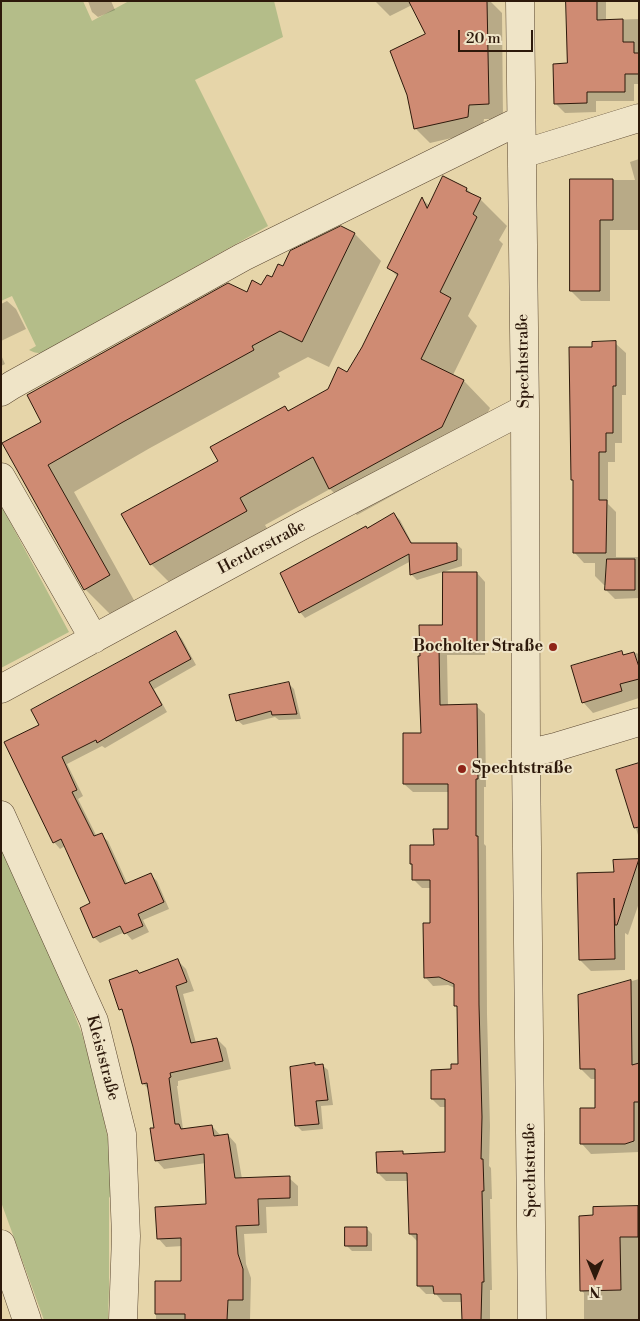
<!DOCTYPE html>
<meta charset="utf-8">
<style>
body{margin:0}
#map{position:relative;width:640px;height:1321px;overflow:hidden;background:#e6d5a9;font-family:"Libre Bodoni",serif}
canvas{display:block}
.frame{position:absolute;inset:0;border:2px solid #2d190b;pointer-events:none}
.north{position:absolute;left:570px;top:1251px;width:50px;height:50px;-webkit-text-stroke:4px #efe4c7;paint-order:stroke;rotate:180deg;font-size:14px;font-weight:700;line-height:20px;text-align:center;color:#2d190b}
.north::after{content:'';display:block;margin:auto;width:18px;height:22px;background:#2d190b;clip-path:polygon(50% 0,100% 100%,50% 72%,0 100%)}
.scale{position:absolute;left:458px;top:30px;width:75px;height:22px;box-sizing:border-box;border:2px solid #2d190b;border-top:0;padding-left:6px;font-size:15px;line-height:18px;white-space:nowrap;color:#2d190b;-webkit-text-stroke:4px #efe4c7;paint-order:stroke}
</style>
<div id="map">
<canvas width="640" height="1321"></canvas>
<div class="frame"></div>
<div class="north">N</div>
<div class="scale">20 m</div>
</div>
<script>
const g = document.querySelector('canvas').getContext('2d');
g.lineJoin = 'round';
function paint(path, color) { g.fillStyle = color; g.fill(path, 'evenodd'); }
function stroke(path, color, width, dash) { g.strokeStyle = color; g.lineWidth = width; g.lineCap = dash ? 'butt' : 'round'; g.setLineDash(dash || []); g.stroke(path); }
function write(font, color, halo, rows, align = 'center') {
  g.font = font + ' "Libre Bodoni",serif'; g.lineWidth = 4; g.setLineDash([]); g.textBaseline = 'middle'; g.strokeStyle = halo; g.fillStyle = color; for (const [text, x, y, turn = 0] of rows) {
    g.save(); g.translate(x, y); g.rotate((+turn || 0) * Math.PI / 180); g.textAlign = isNaN(turn) ? turn : align; if (halo) g.strokeText(text, 0, 0); g.fillText(text, 0, 0); g.restore();
  }
}
paint(new Path2D(`
 M1,1H83L92,21L129,1H274L283,37L195,80L268,226L44,352C38,354 35,353 29,350L36,346L12,296L1,301Z
 M1,505L69,632L1,668Z
 M1,847L46,943L82,1034L97,1089L118,1184L109,1198V1287L108,1320H44L1,1202Z`), '#b4bd89');
paint(new Path2D(`
 M88,1H111L115,10L98,17L92,12Z
 M375,1H490L502,13L503,119H484L482,131L430,143L416,129L427,35L412,5L390,16Z
 M568,1H606V20L639,19V84H634V101H596V112L565,113L555,103L568,64Z
 M639,159V230H610V301H581L571,291V180H635L630,162Z
 M467,189L475,197L480,199L507,226L499,240L503,244L468,316L477,326L453,375L464,381L490,408L468,454L357,515L330,489L265,525L273,538L177,590L151,564L220,461L285,408L289,412L329,390L347,373L364,347L398,277L389,268L422,199L430,206Z
 M341,227L355,234L381,261L329,367L308,357L278,373L280,377L150,448L74,492L135,602L112,616L85,589L4,444L42,423L247,294L262,287Z
 M7,301L16,309L26,329L1,341V304Z
 M615,343L626,353V395H622V443H615V462H608V504L616,512V557H639V598L615,599L606,590L607,585H604L595,576V563H584L574,552L575,482L573,480L593,348Z
 M1,355L5,364L1,366Z
 M394,514L400,520L413,545L456,544L462,549V566L417,580L412,575L411,561L305,618L300,612L368,529Z
 M477,573L485,582V655H447L448,706H476L485,714L486,787H484V844L486,846L487,1014L490,1126L489,1166L491,1168L492,1199H490L492,1290H490V1320H463V1302H443L436,1294H426L418,1286V1242L410,1234L409,1181H386L378,1173L403,1153L405,1155L447,1154V1107H440L432,1099L452,1071L459,1066L458,1008L455,1005V988L448,985L433,986L425,977L432,924V888H422L414,880V866L411,864L435,846L450,830V792H413L404,784L423,734L420,657L444,627Z
 M176,632L182,639L196,665L154,689L167,712L105,748L102,746L67,764L83,796L78,799L97,837L101,835L108,841L128,885L151,875L157,881L169,909L143,920L149,932L132,940L125,932L100,943L94,937L92,904L65,846L60,849L54,842L41,725Z
 M621,652L625,656L636,653L639,654V698L593,713L583,702Z
 M288,683L294,689L301,719L279,720L275,717L243,725L237,720Z
 M639,764V838L618,771Z
 M615,861H639V903L628,935L625,933V970L591,971L580,960L615,873Z
 M178,961L186,969L194,991L183,994L196,1043L217,1039L226,1048L231,1069L178,1081V1086H177L183,1129L184,1130L212,1126L221,1136L228,1135L236,1144L242,1179L289,1178L298,1186V1206L266,1207L267,1233L244,1234L246,1264L251,1278L250,1320H156V1282H183V1246L166,1247L158,1238L208,1205L206,1163L164,1169L156,1160L155,1129L149,1090L143,1083L124,1013L121,1010L110,981L140,974Z
 M639,979V1152L591,1154L582,1144L596,1109V1079H591L581,1069L580,996Z
 M315,1064L316,1066L322,1065L328,1070L333,1105L321,1106L323,1129L302,1131L297,1126Z
 M637,1207L639,1209V1320H584V1293L581,1290L594,1216Z
 M367,1229L372,1234V1251H352L347,1246Z`), '#0003');
const building = new Path2D(`
 M409,1H487L489,104L469,105L468,117L414,129L407,95L390,51L425,34Z
 M566,1H597V20L623,19V42H634V53H639V74H625V92H587V103L554,104L553,64L567,63Z
 M443,176L467,188L466,191L481,198L473,214L477,217L440,292L451,298L421,359L464,380L442,427L329,489L313,457L240,498L247,511L150,565L121,514L218,461L210,447L285,406L288,411L328,389L338,367L347,372L362,347L398,274L387,268L422,197L427,208Z
 M570,179H613V220H600V291H570Z
 M341,226L355,233L302,342L280,331L252,346L254,350L123,422L48,465L110,575L84,590L2,443L41,422L27,395L228,283L247,292L252,280L261,285L267,275L272,277L278,264L283,266L290,251Z
 M616,341V386H613V433H606V452H599V500H607L606,553H573V480H571L569,347H592V342Z
 M394,513L411,543H457V560L410,575L409,554L299,613L280,573L366,526L367,528Z
 M607,559H635V590H605Z
 M443,572H477V647H439L440,705L477,704L478,779H476V836H478L479,1005L482,1117L481,1159H483L484,1191H482L484,1282H482L481,1320H462L461,1294H434L433,1286H417V1234H409L407,1173H377L376,1152L403,1151V1154L445,1152V1099H431V1070L451,1069V1064H458L457,1006H454V984L439,977L424,978L423,923H430V880H412V864H410V845H434L433,829H448V784H403V733H421L418,656H420L419,625H442Z
 M176,631L191,659L149,682L162,705L97,743L96,740L62,757L77,790L72,792L94,836L102,833L125,884L151,873L164,902L138,914L143,926L124,934L120,926L93,938L80,908L90,903L61,839L53,843L4,742L39,725L31,710Z
 M622,651L623,655L634,652L639,667V679L620,684L622,691L582,703L571,666Z
 M289,682L297,714L272,715L271,711L236,721L229,695Z
 M639,763V827L634,828L616,770Z
 M639,859L617,925H615L614,898L615,959L579,960L577,873L614,872L613,860Z
 M178,959L187,982L176,986L191,1043L217,1038L223,1061L170,1073L171,1077L169,1078L175,1124H179L181,1129L212,1125L214,1136L228,1134L235,1178L290,1176V1198L258,1199L259,1225L236,1226L238,1254L243,1269V1300H228L227,1320H185V1314H155V1281H181V1238L157,1239L155,1207L206,1204L204,1154L155,1161L150,1128H154L147,1083L142,1084L133,1047L122,1009L119,1010L109,980L137,970L139,973Z
 M631,980L632,1065L639,1063V1102H634V1141L625,1144H580V1108H595V1069H580L578,995Z
 M315,1063V1065L323,1064L328,1100L316,1101L319,1124L295,1126L290,1067Z
 M638,1206V1237H620L621,1290L580,1291L579,1216L593,1215V1207Z
 M345,1227H367V1246H345Z`);
paint(building, '#cf8b73');
stroke(building, '#2d190b', 1);
const minor = new Path2D(`
 M520,1L525,409L526,754L532,1320
 M522,154L639,118
 M1,392L12,385L243,257L521,120
 M1,477L94,639
 M1,689L303,525L525,409
 M526,754L559,746L639,722
 M1,815L94,1021L122,1134L126,1236L123,1320
 M1,1244L27,1320`);
stroke(minor, '#5b4832', 29);
stroke(minor, '#efe4c7', 28);
for (const [x, y, r, color] of [
 [553,647,5,"#8f2418"],
 [462,769,5,"#8f2418"]
]) { const dot = new Path2D(); dot.arc(x, y, r, 0, 2 * Math.PI); g.fillStyle = color; g.fill(dot); stroke(dot, '#efe4c7', 2); }
write('16px', '#2d190b', '#efe4c7', [
 ["Spechtstraße",524,361,-91],
 ["Herderstraße",262,548,-28],
 ["Kleiststraße",102,1058,75],
 ["Spechtstraße",531,1170,-91]
]);
write('bold 16px', '#2d190b', '#efe4c7', [
 ["Bocholter Straße",543,647],
 ["Spechtstraße",472,769,"left"]
], 'right');
</script>
